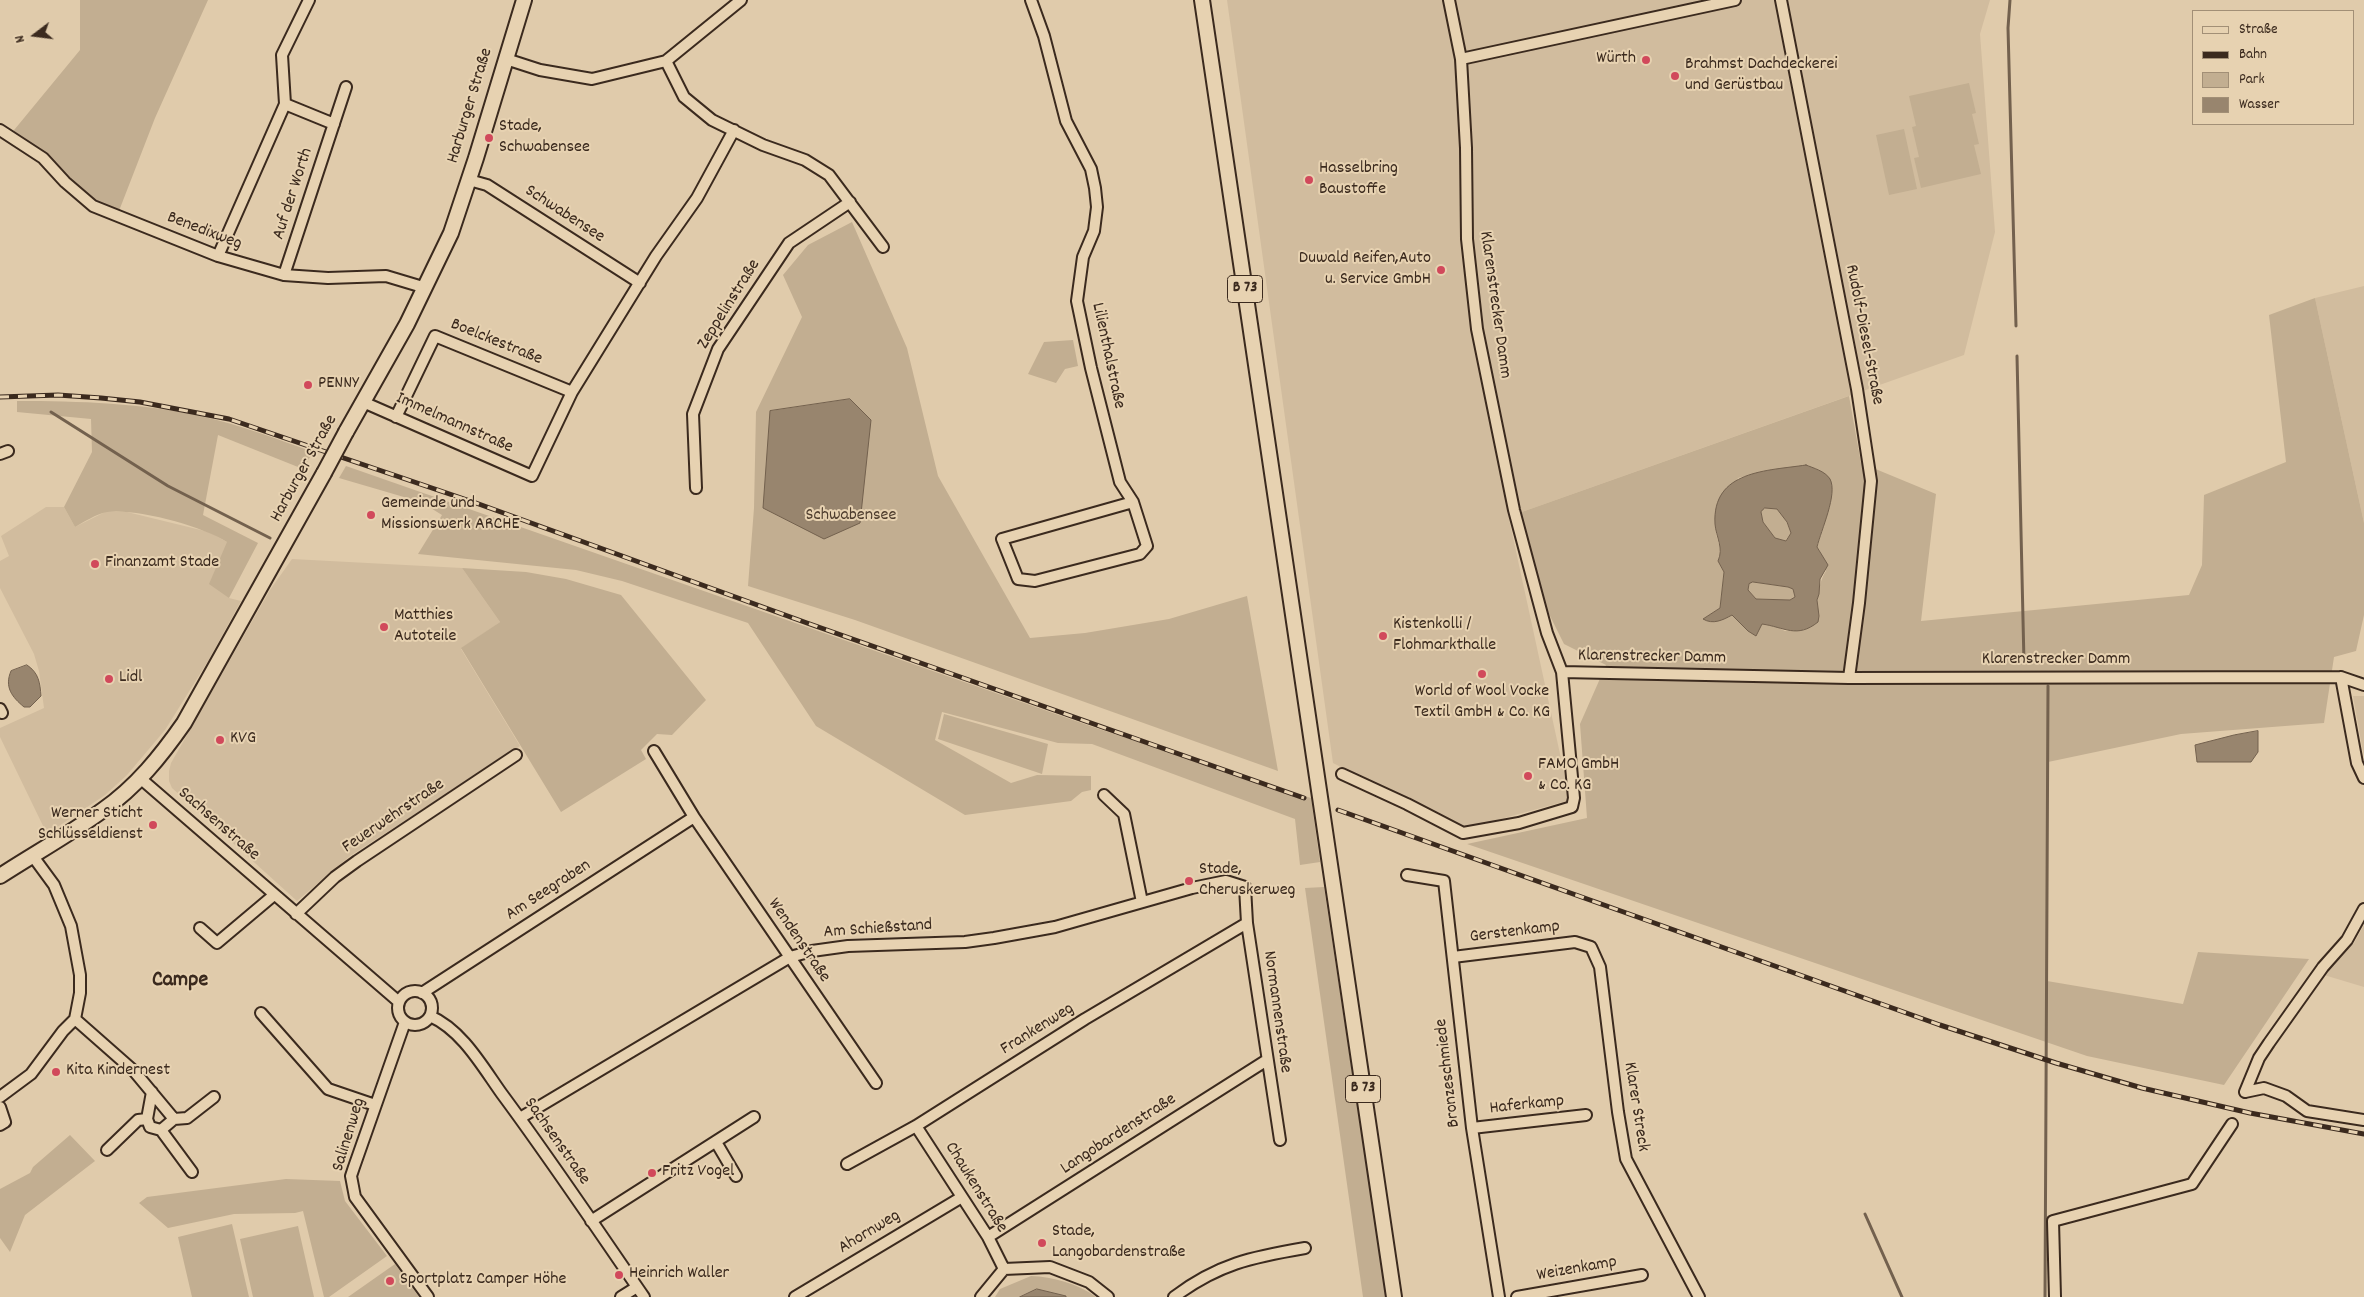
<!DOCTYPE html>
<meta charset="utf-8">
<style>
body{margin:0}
#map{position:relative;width:2364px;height:1297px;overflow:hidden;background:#e0cbab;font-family:Dekko,sans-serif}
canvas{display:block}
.legend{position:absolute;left:2192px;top:10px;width:162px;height:115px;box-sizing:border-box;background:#e7d2b1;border:1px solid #a28f76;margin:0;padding:6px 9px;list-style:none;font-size:15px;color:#3b2a1e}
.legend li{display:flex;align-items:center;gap:10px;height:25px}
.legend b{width:25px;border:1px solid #a28f76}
.north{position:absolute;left:10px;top:10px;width:50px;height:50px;-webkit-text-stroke:4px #e7d2b1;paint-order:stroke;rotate:255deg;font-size:14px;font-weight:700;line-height:20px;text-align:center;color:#3b2a1e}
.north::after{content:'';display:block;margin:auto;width:18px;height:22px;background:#3b2a1e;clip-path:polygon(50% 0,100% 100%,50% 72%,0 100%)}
</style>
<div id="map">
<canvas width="2364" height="1297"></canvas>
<ul class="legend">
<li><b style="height:6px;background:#e7d2b1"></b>Straße</li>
<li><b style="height:6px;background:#3b2a1e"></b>Bahn</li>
<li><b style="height:14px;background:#c2ae91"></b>Park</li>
<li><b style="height:14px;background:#98856e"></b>Wasser</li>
</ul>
<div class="north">N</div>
</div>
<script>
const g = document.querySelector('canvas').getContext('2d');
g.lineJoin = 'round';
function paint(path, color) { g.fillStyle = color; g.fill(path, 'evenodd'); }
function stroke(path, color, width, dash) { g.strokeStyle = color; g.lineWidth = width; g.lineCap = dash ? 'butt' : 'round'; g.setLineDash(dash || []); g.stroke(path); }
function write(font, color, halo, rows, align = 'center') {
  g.font = font + ' Dekko,sans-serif'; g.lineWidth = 4; g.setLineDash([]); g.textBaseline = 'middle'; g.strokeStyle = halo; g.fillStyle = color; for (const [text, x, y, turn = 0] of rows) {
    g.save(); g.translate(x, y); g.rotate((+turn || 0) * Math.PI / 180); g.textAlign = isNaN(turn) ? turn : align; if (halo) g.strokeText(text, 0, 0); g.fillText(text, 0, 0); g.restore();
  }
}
paint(new Path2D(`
 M1227,0H1990L1980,34L1995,232L1964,355L1519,513L1509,519L1570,800L1464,829L1333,763Z
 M2364,286V523L2315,298Z
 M46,507H64L75,527L105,512H127L209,532L227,542L229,598L241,601L208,661L165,730L127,775L105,795L47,834L0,737V728L44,708L39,671L34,654L0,588V561L9,556L1,536Z
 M292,559L462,568L500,622L461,649L520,746L350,856L297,901L172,788L169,781V771L171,763L270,590Z
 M2353,696H2364V755L2363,752Z
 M2364,925V987L2324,975L2354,943Z`), '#d1bc9e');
paint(new Path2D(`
 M80,0H208L155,118L117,216L93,206L10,135L80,50Z
 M1969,83L1976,113L1972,114L1979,144L1974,145L1981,174L1921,188L1914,158L1919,157L1912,127L1916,126L1909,96Z
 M1904,129L1917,189L1889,195L1876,135Z
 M852,222L907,348L938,476L1030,638L1085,633L1169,619L1247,596L1278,771L855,620L748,586L754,508L756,412L802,317L783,275L808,245Z
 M2315,298L2364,523V615L2356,651L2334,657L2324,723L2181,734L2048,762L2047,981L2183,1004L2198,952L2309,959L2224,1085L2087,1056L1467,844L1587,818L1580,724L1606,665L1564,644L1544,604L1519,513L1849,396L1861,463L1936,494L1921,621L2189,595L2202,565L2204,495L2286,462L2269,315ZM1793,467L1828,507L1817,547L1820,551L1826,571C1819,581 1815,604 1819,616L1806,629L1785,631L1775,626L1762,624L1748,631L1732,615L1703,619L1720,608L1724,572L1718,561C1724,546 1714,538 1716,526C1719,512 1731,492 1738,478L1760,472Z
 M1073,340L1078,366L1065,369L1056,383L1028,374L1044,342Z
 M17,401C79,401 143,403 204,417C241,425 277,439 313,452L303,469L218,435L203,515L258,543L229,598L209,584L227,542C202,526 136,508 107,512C96,514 84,522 75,527L64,507L92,452L91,419L17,412Z
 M346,466L1096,728L1311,798L1320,862L1300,865L1295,819L1092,744L1058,743L942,712L935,740L1011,783L1037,775L1091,776V790L1082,792L1071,801L965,815L816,726L748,623L622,581L576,570L418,554L442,515L421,502L339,478Z
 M1765,508L1777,509L1784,516L1791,533L1785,541L1775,538L1763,522L1761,512Z
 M462,568L526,572L566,579L621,595L706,700L672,735L657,734L641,750L646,759L561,812L461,648L500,622Z
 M1753,582L1788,587L1793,589L1795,597L1790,600L1756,599L1748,590L1749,584Z
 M944,714L1048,744L1042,774L938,739Z
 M1324,887L1386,1297H1363L1305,888Z
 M70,1135L95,1161L25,1215L10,1252L0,1238V1189L30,1173L33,1167Z
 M286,1179L340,1181L345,1201L387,1256L329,1297H324L303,1211L295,1213L234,1214L168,1228L139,1203L147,1197Z
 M232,1224L249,1297H192L178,1237Z
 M298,1226L314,1297H253L240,1239Z
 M395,1264L419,1297H348Z
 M1031,1276C1053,1277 1077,1283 1096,1297H1066L1037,1289L1020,1297H995L1000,1289Z`), '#c2ae91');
const water = new Path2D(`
 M850,399L871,420L860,523L824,539L763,508L770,411Z
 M1806,465C1813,468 1825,471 1830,479C1838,494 1821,530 1817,547L1828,565L1820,579L1819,594L1817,600L1819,616L1818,622C1797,639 1784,627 1762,624L1756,636L1748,631L1732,615C1723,620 1713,625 1703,619L1720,608L1724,572L1718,561C1724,548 1716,537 1715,524C1712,470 1767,471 1806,465ZM1765,508L1777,509L1787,522L1791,533L1786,541L1775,538L1763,522L1761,512ZM1753,582L1788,587L1793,589L1795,597L1790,600L1756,599L1748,590L1749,584Z
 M27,665C39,673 40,683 41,696L30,707H24C12,697 4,687 11,671Z
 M2258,731V752L2251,762H2197L2195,745L2234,735Z
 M1037,1289L1066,1296V1297H1020Z`);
paint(water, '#98856e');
stroke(water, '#73614e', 1);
stroke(new Path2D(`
 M2010,0L2008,28L2016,326
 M2017,356L2024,663
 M51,412L168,486L270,538
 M1865,1214L1902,1297
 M2045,1297L2048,686`), '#73614e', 3);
const minor = new Path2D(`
 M1031,0L1044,36L1066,121L1091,169L1095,188L1097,207L1094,231L1083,257L1077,301L1091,368L1120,482L1133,502L1147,546L1140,554L1035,581L1018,579L1002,539L1133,502
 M1449,0L1461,59L1466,148L1467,239L1477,329L1514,510L1547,633L1562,672L1849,678L2341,677L2364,685
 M1781,0L1857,389L1871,481L1859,603L1849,678
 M506,59L540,70L592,79L666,61L741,0
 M1461,59L1735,0
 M666,61L684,97L712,120L763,145L805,160L829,175L883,247
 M285,104L334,124
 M0,130L43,158L65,182L93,206L218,256L284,275L328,278L386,276L426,288
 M469,180L487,185L640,283
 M218,256L285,104L282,55L309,0
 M284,275L346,87
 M363,402L532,476L572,392L656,256L697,198L734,130
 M396,417L435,336L572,392
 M0,454L8,451
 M696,488L693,414L718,349L789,243L850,202
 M2341,677L2357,763L2364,778
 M0,709L2,713
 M654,751L694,817L876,1083
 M1342,774L1407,804L1463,833L1519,823L1572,807L1574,798L1562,672
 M140,778L399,1002
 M1104,795L1124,814L1142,902
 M1407,875L1444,881L1472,1128L1499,1297
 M296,914L335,877L357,861L516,755
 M200,928L217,943L274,895
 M1453,957L1575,942L1591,947L1600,967L1618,1112L1626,1159L1699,1297
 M398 1008a17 17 0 1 1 34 0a17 17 0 1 1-34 0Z
 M422,993L694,817
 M261,1013L328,1089L375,1105
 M430,1016C462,1030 482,1066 502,1094C551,1160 597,1229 644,1297
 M75,1019L134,1071L174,1119
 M405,1022L354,1167L351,1176L355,1197L428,1297
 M152,1092L147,1119L150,1127L161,1130L174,1119
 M2245,1092L2259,1058L2269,1043L2323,967L2347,940L2364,909
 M2245,1092L2264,1088L2286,1096L2307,1111L2364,1120
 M0,1097L31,1074L63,1031L75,1019L80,993V975L71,926L54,885L32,855
 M0,1107L5,1122L0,1125
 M520,1118L790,957L812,951L848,946L965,942L994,938L1055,927L1192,888L1226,881L1245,887L1247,923L1280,1140
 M174,1119L187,1118L214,1097
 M916,1126L988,1237L1004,1269
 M1472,1128L1586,1115
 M161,1130L192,1172
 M716,1142L736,1176
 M107,1150L138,1120L147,1119
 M847,1164L916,1126L1085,1019L1247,923
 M591,1221L754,1117
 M988,1237L1267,1060
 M1004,1269L1050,1267L1089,1282L1108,1297
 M621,1297L637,1287
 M795,1297L962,1197
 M981,1297L1004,1269
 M1174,1297C1218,1264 1252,1257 1305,1248
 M1517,1297L1642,1275
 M2055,1297L2053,1221L2192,1184L2232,1124`);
const major = new Path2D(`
 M1202,0L1394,1297
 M346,432L407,324L451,233L476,158L524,0
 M0,876C34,854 70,834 103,810C136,787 161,756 184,723L324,473`);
stroke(minor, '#3b2a1e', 14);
stroke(major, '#3b2a1e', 18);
stroke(minor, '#e7d2b1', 10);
stroke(major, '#e7d2b1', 14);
const rail = new Path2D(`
 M0,397L58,395L101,398L140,402L229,419L476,503L807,623L1304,798
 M1338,810L1940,1025L2056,1063L2142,1088L2250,1113L2364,1134`);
stroke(rail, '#3b2a1e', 5);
stroke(rail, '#e7d2b1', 3, [9]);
const majorBridge = new Path2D(`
 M324,473L346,432`);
stroke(majorBridge, '#3b2a1e', 18, []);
stroke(majorBridge, '#e7d2b1', 14);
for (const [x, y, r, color] of [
 [1646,60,5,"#d1495b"],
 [1675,76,5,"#d1495b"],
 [489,138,5,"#d1495b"],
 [1309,180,5,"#d1495b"],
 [1441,270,5,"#d1495b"],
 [308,385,5,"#d1495b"],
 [371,515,5,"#d1495b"],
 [95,564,5,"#d1495b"],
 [384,627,5,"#d1495b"],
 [1383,636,5,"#d1495b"],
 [1482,674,5,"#d1495b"],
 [109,679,5,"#d1495b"],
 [220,740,5,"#d1495b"],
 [1528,776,5,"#d1495b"],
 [153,825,5,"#d1495b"],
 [1189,881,5,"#d1495b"],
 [56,1072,5,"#d1495b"],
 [652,1173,5,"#d1495b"],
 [1042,1243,5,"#d1495b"],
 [619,1275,5,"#d1495b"],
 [390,1281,5,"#d1495b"]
]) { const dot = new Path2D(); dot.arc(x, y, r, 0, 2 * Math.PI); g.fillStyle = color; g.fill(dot); stroke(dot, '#e7d2b1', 2); }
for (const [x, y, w] of [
 [1245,289,35],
 [1363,1089,35]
]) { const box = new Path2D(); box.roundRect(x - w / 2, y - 13.5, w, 27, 4); g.fillStyle = '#e7d2b1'; g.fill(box); stroke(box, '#3b2a1e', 1); }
write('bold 16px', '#3b2a1e', null, [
 ["B 73",1245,289],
 ["B 73",1363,1089]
]);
write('18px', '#3b2a1e', '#e7d2b1', [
 ["Würth",1636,60,"right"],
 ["Brahmst Dachdeckerei",1685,66],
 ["und Gerüstbau",1685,87],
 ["Stade,",499,128],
 ["Schwabensee",499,149],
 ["Hasselbring",1319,170],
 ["Baustoffe",1319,191],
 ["Duwald Reifen,Auto",1431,260,"right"],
 ["u. Service GmbH",1431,281,"right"],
 ["PENNY",318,385],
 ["Gemeinde und",381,505],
 ["Missionswerk ARCHE",381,526],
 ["Finanzamt Stade",105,564],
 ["Matthies",394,617],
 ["Autoteile",394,638],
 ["Kistenkolli /",1393,626],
 ["Flohmarkthalle",1393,647],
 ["Lidl",119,679],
 ["World of Wool Vocke",1482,693,"center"],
 ["Textil GmbH & Co. KG",1482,714,"center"],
 ["KVG",230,740],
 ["FAMO GmbH",1538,766],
 ["& Co. KG",1538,787],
 ["Werner Sticht",143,815,"right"],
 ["Schlüsseldienst",143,836,"right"],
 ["Stade,",1199,871],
 ["Cheruskerweg",1199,892],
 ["Kita Kindernest",66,1072],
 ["Fritz Vogel",662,1173],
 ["Stade,",1052,1233],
 ["Langobardenstraße",1052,1254],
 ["Heinrich Waller",629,1275],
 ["Sportplatz Camper Höhe",400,1281]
], 'left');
write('18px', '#3b2a1e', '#e7d2b1', [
 ["Harburger Straße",471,106,-73],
 ["Auf der Worth",294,194,-72],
 ["Schwabensee",564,215,33],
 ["Benedixweg",204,232,21],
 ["Zeppelinstraße",730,305,-58],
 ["Klarenstrecker Damm",1494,305,82],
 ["Rudolf-Diesel-Straße",1863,335,79],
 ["Boelckestraße",496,343,22],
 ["Lilienthalstraße",1107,356,78],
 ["Immelmannstraße",454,424,24],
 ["Harburger Straße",305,469,-61],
 ["Klarenstrecker Damm",1652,658,1],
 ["Klarenstrecker Damm",2056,661],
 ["Feuerwehrstraße",394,817,-34],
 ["Sachsenstraße",218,825,41],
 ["Am Seegraben",549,891,-33],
 ["Am Schießstand",878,930,-4],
 ["Gerstenkamp",1515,933,-7],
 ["Wendenstraße",798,941,56],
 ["Normannenstraße",1276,1012,82],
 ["Frankenweg",1038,1030,-32],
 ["Bronzeschmiede",1449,1073,-97],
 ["Haferkamp",1527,1106,-6],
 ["Klarer Streck",1635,1107,81],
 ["Salinenweg",350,1135,-73],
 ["Langobardenstraße",1119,1135,-33],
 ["Sachsenstraße",556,1142,55],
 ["Chaukenstraße",975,1188,58],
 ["Ahornweg",870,1233,-31],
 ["Weizenkamp",1577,1270,-10]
]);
write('18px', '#4f3e2f', '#e7d2b1', [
 ["Schwabensee",851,517]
]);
write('bold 22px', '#3b2a1e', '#e7d2b1', [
 ["Campe",180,982]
]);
</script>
